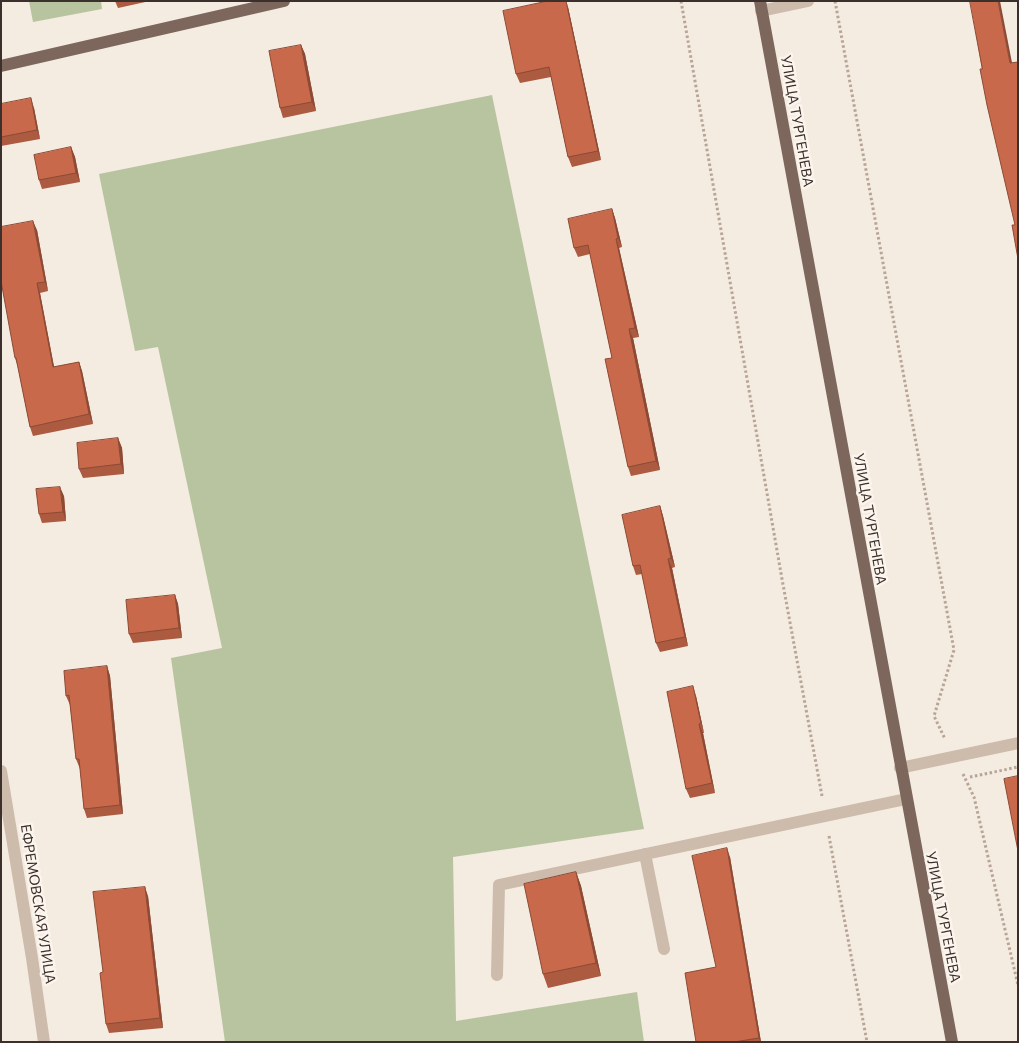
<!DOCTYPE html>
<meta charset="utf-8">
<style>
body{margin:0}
#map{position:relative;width:1019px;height:1043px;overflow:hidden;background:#f4ebe1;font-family:Commissioner,sans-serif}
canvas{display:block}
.frame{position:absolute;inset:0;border:2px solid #3b302b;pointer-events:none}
</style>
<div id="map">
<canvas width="1019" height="1043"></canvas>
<div class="frame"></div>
</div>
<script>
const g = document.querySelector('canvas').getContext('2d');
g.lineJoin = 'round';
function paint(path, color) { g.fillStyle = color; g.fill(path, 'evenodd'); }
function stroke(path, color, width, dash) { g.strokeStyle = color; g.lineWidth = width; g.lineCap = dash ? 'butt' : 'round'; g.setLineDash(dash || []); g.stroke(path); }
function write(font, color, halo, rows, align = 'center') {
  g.font = font + ' Commissioner,sans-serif'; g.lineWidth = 5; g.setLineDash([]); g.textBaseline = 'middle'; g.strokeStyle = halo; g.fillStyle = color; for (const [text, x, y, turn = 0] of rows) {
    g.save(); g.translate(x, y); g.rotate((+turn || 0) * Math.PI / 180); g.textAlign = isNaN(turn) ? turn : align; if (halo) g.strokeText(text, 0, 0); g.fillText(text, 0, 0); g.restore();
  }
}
paint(new Path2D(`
 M29,1H101L102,9L33,22Z
 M492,95L644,829L453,857L456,1021L637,992L644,1042H225L171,658L222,648L158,347L135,351L99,174Z`), '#b8c4a0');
stroke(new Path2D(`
 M681,1L782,579L822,796
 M835,1L954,650L934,716L945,739
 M963,774L974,797L1018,985
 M970,777L1018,767
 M829,836L867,1042`), '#b9a596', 3, [2.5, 2.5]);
stroke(new Path2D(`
 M761,11L808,1
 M900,768L1018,743
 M1,771L32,958L44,1042
 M645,854L664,949
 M497,975L499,885L906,799`), '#cdbbac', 12);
stroke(new Path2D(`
 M760,1L952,1042
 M1,66L284,1`), '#7d675c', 12);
paint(new Path2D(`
 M115,1H150L118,8Z
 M568,7L601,160L572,167L568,157L551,77L520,83L516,74Z
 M301,45L305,54L316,111L283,118L280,108Z
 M1,104L34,108L40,139L1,146Z
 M71,147L75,157L80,182L42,189L39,180Z
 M612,209L615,218L622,247L619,248L639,337L633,338L660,470L631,476L628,467L612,358L590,254L578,257L574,248Z
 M37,230L48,291L40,293L54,367L79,362L82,371L93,424L33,436L30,427L18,367L15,358Z
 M118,438L122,448L124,474L83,478L79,469Z
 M64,496L66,521L42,523L39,514Z
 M660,506L663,516L675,567L672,568L688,646L660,652L656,643L642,574L636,575L633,566Z
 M175,595L178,604L182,638L133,643L129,634Z
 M107,666L110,676L123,814L87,818L84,809L80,769L76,759L70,705L66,696Z
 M696,696L704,733H703L715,793L690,798L686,789Z
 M730,857L761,1042H696L716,967Z
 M576,872L581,886L601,976L548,988L543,974Z
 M148,896L163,1028L109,1033L106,1024L103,972Z`), '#ac5a40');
paint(new Path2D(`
 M566,1L568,7L601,160L598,151Z
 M998,1H1000L1014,73L1010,63Z
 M301,45L305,54L316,111L312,102Z
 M31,98L34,108L40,139L37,130Z
 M71,147L75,157L80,182L76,173Z
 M612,209L615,218L622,247L618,238Z
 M33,221L37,230L48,291L45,282Z
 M616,239L619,248L639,337L635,328Z
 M37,283L40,293L56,377L53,367Z
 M629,329L633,338L660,470L656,461Z
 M79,362L82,371L93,424L89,414Z
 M118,438L122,448L124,474L121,464Z
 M60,487L64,496L66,521L63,512Z
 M660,506L663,516L675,567L671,558Z
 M668,559L672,568L688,646L685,637Z
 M175,595L178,604L182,638L179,628Z
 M107,666L110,676L123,814L120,805Z
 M693,686L696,696L704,733L701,723Z
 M699,724L703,733L715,793L712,783Z
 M727,848L730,857L761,1042H760L759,1038Z
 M576,872L581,886L601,976L596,963Z
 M145,887L148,896L163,1028L160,1018Z`), '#8c4a34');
const building = new Path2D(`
 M548,1H566L598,151L568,157L549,67L516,74L503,11Z
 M970,1H998L1010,63L1018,62V259L1012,225H1015L987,105L980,69H982Z
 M301,45L312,102L280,108L269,51Z
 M31,98L37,130L1,137V104Z
 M71,147L76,173L39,180L34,155Z
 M612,209L618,238L616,239L635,328L629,329L656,461L628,467L605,359L612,358L588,245L574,248L568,219Z
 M33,221L45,282L37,283L53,367L79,362L89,414L30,427L16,358H15L1,281V227Z
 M118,438L121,464L79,469L77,443Z
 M60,487L63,512L39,514L36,489Z
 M660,506L671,558L668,559L685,637L656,643L640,565L633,566L622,515Z
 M175,595L179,628L129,634L126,600Z
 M107,666L120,805L84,809L79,759H76L69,695L66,696L64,671Z
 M693,686L701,723L699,724L712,783L686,789L667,692Z
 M1018,776V851L1004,779Z
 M727,848L759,1038L734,1042H696L685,973L716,967L692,856Z
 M576,872L596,963L543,974L524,884Z
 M145,887L160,1018L106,1024L100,973L103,972L93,892Z`);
paint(building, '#c8694b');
stroke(building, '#8c4a34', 1);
write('14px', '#3b302b', '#fbf5ee', [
 ["УЛИЦА ТУРГЕНЕВА",797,121,80],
 ["УЛИЦА ТУРГЕНЕВА",870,519,80],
 ["ЕФРЕМОВСКАЯ УЛИЦА",38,904,81],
 ["УЛИЦА ТУРГЕНЕВА",943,917,79]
]);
</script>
